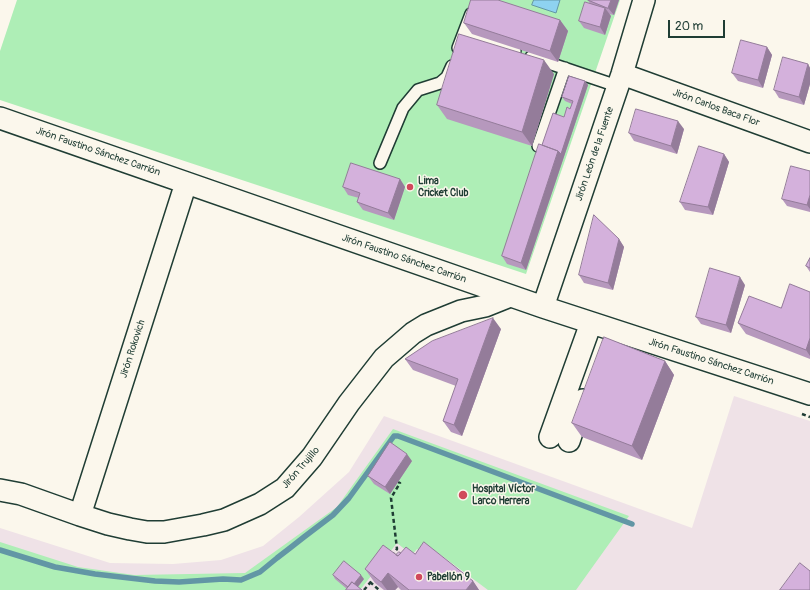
<!DOCTYPE html>
<meta charset="utf-8">
<style>
body{margin:0}
#map{position:relative;width:810px;height:590px;overflow:hidden;background:#fbf7ec;font-family:Pangolin,sans-serif}
canvas{display:block}
.scale{position:absolute;left:668px;top:20px;width:57px;height:18px;box-sizing:border-box;border:2px solid #1f3d34;border-top:0;padding-left:5px;font-size:12px;line-height:14px;white-space:nowrap;color:#1f3d34;-webkit-text-stroke:3px #fbf7ec;paint-order:stroke}
</style>
<div id="map">
<canvas width="810" height="590"></canvas>
<div class="scale">20 m</div>
</div>
<script>
const g = document.querySelector('canvas').getContext('2d');
g.lineJoin = 'round';
function paint(path, color) { g.fillStyle = color; g.fill(path, 'evenodd'); }
function stroke(path, color, width, dash) { g.strokeStyle = color; g.lineWidth = width; g.lineCap = dash ? 'butt' : 'round'; g.setLineDash(dash || []); g.stroke(path); }
function write(font, color, halo, rows, align = 'center') {
  g.font = font + ' Pangolin,sans-serif'; g.lineWidth = 3; g.setLineDash([]); g.textBaseline = 'middle'; g.strokeStyle = halo; g.fillStyle = color; for (const [text, x, y, turn = 0] of rows) {
    g.save(); g.translate(x, y); g.rotate((+turn || 0) * Math.PI / 180); g.textAlign = isNaN(turn) ? turn : align; if (halo) g.strokeText(text, 0, 0); g.fillText(text, 0, 0); g.restore();
  }
}
paint(new Path2D(`
 M734,396L810,421V590H0V528L110,563L173,564L221,560L263,546L299,517L349,472L384,416L692,528Z`), '#efe2e7');
paint(new Path2D(`
 M17,0H620L526,274L0,100V51Z
 M393,429L629,516L576,590H488L430,547L425,556L417,549L412,555L397,543L360,590H0V542L78,567L134,575L245,573L337,507Z`), '#aeeeb6');
const water = new Path2D(`
 M534,0H560L556,13L532,5Z`);
paint(water, '#8ed2f0');
stroke(water, '#6296a5', 1);
stroke(new Path2D(`
 M0,550L55,567L95,574L155,581L179,582L223,579L241,580L260,572L277,558L290,548L304,537L333,515L349,498L394,436H398L632,524`), '#6296a5', 5.5);
const service = new Path2D(`
 M464,34L515,51
 M458,48L471,14
 M531,57L617,86
 M538,146L565,68
 M380,163L403,108L418,90L440,83L447,77L452,66`);
const minor = new Path2D(`
 M622,74L810,142
 M0,118L543,307L810,394
 M543,307L622,74L644,0
 M550,437L591,323
 M569,441L583,400
 M0,490L21,494L80,515L108,524L130,529L147,532H164L203,525L224,520L260,504L285,488L312,457L349,403L384,358L413,333L426,325L461,311L485,306L510,296
 M80,515L186,183`);
stroke(service, '#1f3d34', 14);
stroke(minor, '#1f3d34', 24);
stroke(new Path2D(`
 M802,414L810,417
 M392,556L397,549L391,498L400,483L398,482
 M370,582L379,590
 M364,590L375,577`), '#1f3d34', 2.5, [4, 3]);
stroke(service, '#fbf7ec', 11);
stroke(minor, '#fbf7ec', 21);
paint(new Path2D(`
 M588,0H619L614,15L609,14L611,16L605,35L584,28L579,21L590,4Z
 M560,20L568,31L558,62L472,34L464,23Z
 M767,47L772,55L763,88L738,81L732,73Z
 M808,64L810,68V84L804,105L779,98L774,90Z
 M554,74L532,146L447,119L437,105Z
 M585,81L588,85L526,270L507,264L502,256L542,145L570,109L572,104L565,101L562,97Z
 M684,129L677,154L634,141L629,133Z
 M724,154L729,162L713,215L685,210L680,202Z
 M810,171V212L787,206L782,199Z
 M400,179L405,187L394,220L363,210L357,202L359,198L348,195L343,187Z
 M619,239L624,247L613,290L584,283L579,275Z
 M810,258V272L806,266Z
 M745,285L731,333L701,324L696,317Z
 M810,292V359L746,334L738,323L781,308Z
 M501,329L462,436L451,432L443,421L456,386L413,370L405,359Z
 M665,361L674,375L642,460L582,437L572,423Z
 M412,461L390,494L374,484L368,476Z
 M401,553L415,554L473,581L479,590H401L398,587L395,590H384L375,583L365,569L396,555Z
 M333,575L364,579L358,587L347,589L335,579Z`), '#b698bd');
paint(new Path2D(`
 M611,0H619L614,15L608,8Z
 M605,8L611,16L605,35L600,27Z
 M560,20L568,31L558,62L550,51Z
 M767,47L772,55L763,88L758,80Z
 M544,60L554,74L532,146L522,132Z
 M808,64L810,68V84L804,105L799,97Z
 M585,81L588,85L526,270L521,263L558,151Z
 M678,121L684,129L677,154L671,146Z
 M724,154L729,162L713,215L708,207Z
 M400,179L405,187L394,220L388,213Z
 M810,195V209L807,205Z
 M619,239L624,247L613,290L608,283Z
 M740,277L745,285L731,333L726,325Z
 M493,318L501,329L462,436L454,425Z
 M810,338V356L806,350Z
 M665,361L674,375L642,460L632,446Z
 M407,454L412,461L390,494L385,487Z
 M388,573L398,587L395,590H387L381,582Z
 M361,575L364,579L355,590L350,589Z
 M473,581L479,590H466Z`), '#947c9a');
const building = new Path2D(`
 M471,0H498L560,20L550,51L464,23Z
 M588,0H611L608,8Z
 M585,2L605,8L600,27L579,21Z
 M459,34L544,60L522,132L437,105Z
 M741,40L767,47L758,80L732,73Z
 M783,57L808,64L799,97L774,90Z
 M569,76L585,81L561,154L558,151L542,145L553,113L564,117L567,107L570,109L573,101L562,97Z
 M636,109L678,121L671,146L629,133Z
 M539,144L558,151L521,263L502,256Z
 M699,146L724,154L708,207L680,202Z
 M351,163L400,179L388,213L357,202L360,193L343,187Z
 M791,166L810,171V195L807,205L782,199Z
 M594,215L619,239L608,283L579,275Z
 M810,258V268L806,266Z
 M710,268L740,277L726,325L696,317Z
 M790,284L810,292V338L806,350L738,323L749,296L781,308Z
 M493,318L454,425L443,421L458,379L405,359L432,341Z
 M604,337L665,361L632,446L572,423Z
 M390,442L407,454L385,487L368,476Z
 M424,542L473,581L466,590H409L388,573L381,582L365,569L383,545L398,556L406,547L415,554Z
 M399,552L401,553L398,556L396,555Z
 M344,561L361,575L354,584L352,582L348,587L333,575Z
 M800,563L810,571V590H780Z
 M352,582L362,590H346Z`);
paint(building, '#d4b1dc');
stroke(building, '#947c9a', 1);
for (const [x, y, r, color] of [
 [410,187,4,"#d1495b"],
 [463,495,5,"#d1495b"],
 [419,577,4,"#d1495b"]
]) { const dot = new Path2D(); dot.arc(x, y, r, 0, 2 * Math.PI); g.fillStyle = color; g.fill(dot); stroke(dot, '#fbf7ec', 1.5); }
write('10px', '#1f3d34', '#fbf7ec', [
 ["Jirón Carlos Baca Flor",716,108,20],
 ["Jirón Faustino Sánchez Carrión",98,152,19],
 ["Jirón León de la Fuente",595,154,-71],
 ["Jirón Faustino Sánchez Carrión",404,259,19],
 ["Jirón Rokovich",133,349,-72],
 ["Jirón Faustino Sánchez Carrión",711,362,18],
 ["Jirón Trujillo",301,468,-49]
]);
write('bold 10px', '#1f3d34', '#fbf7ec', [
 ["Lima",418,181],
 ["Cricket Club",418,193],
 ["Hospital Víctor",472,489],
 ["Larco Herrera",472,501],
 ["Pabellón 9",427,577]
], 'left');
</script>
